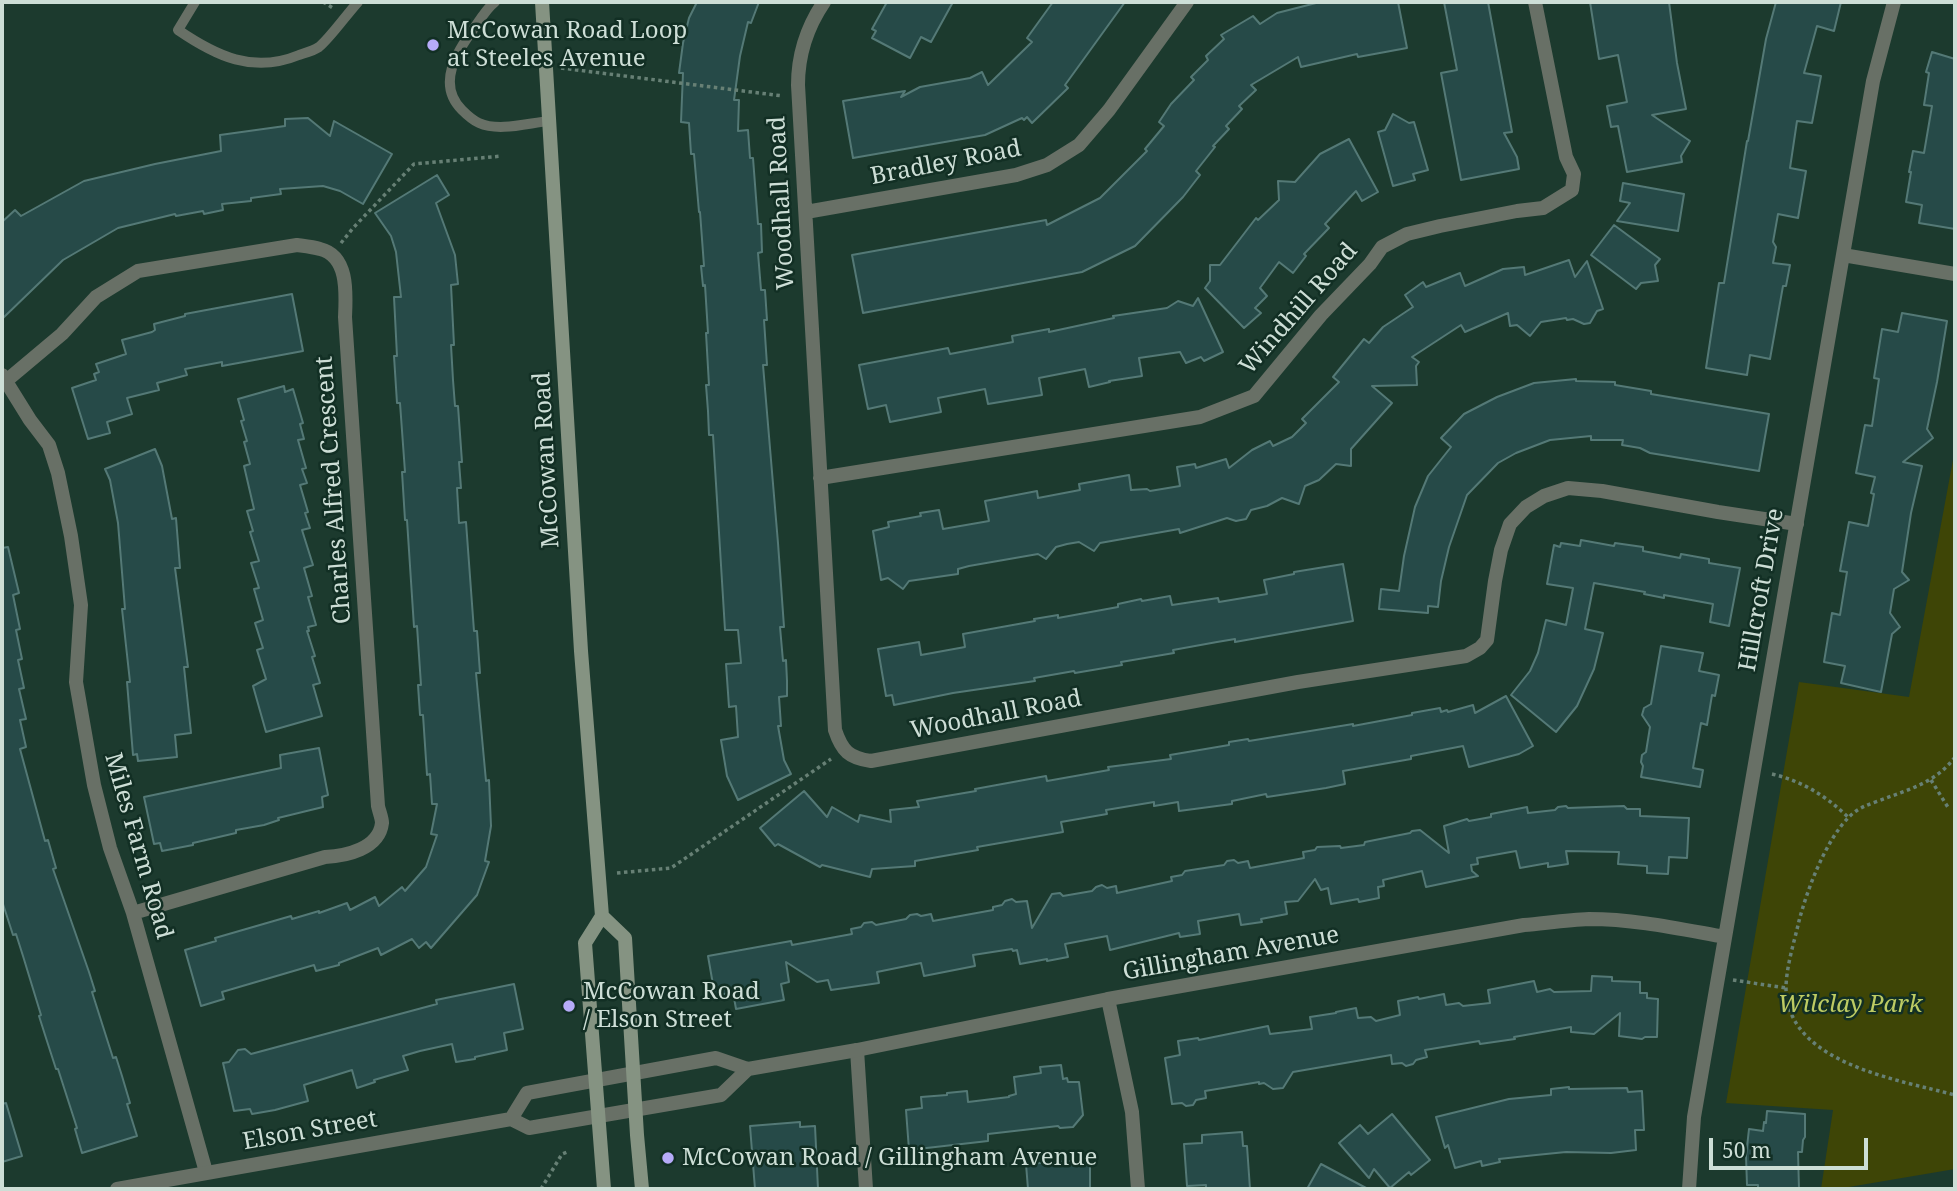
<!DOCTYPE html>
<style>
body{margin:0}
#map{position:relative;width:1957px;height:1191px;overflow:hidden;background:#1c3a2e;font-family:"Noto Serif",serif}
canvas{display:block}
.frame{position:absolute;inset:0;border:4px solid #cdded6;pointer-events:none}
.scale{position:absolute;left:1709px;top:1138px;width:159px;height:32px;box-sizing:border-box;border:4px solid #cdded6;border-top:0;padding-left:9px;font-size:21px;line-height:24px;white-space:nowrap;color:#cdded6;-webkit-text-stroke:5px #122f24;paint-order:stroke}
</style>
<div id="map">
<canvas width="1957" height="1191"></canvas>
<div class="frame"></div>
<div class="scale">50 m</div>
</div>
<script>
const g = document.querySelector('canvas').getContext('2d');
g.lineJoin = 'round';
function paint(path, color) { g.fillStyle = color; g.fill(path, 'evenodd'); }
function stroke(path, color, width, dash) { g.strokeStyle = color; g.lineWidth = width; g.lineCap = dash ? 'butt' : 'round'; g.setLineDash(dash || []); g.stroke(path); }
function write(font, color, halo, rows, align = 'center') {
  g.font = font + ' "Noto Serif",serif'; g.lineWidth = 5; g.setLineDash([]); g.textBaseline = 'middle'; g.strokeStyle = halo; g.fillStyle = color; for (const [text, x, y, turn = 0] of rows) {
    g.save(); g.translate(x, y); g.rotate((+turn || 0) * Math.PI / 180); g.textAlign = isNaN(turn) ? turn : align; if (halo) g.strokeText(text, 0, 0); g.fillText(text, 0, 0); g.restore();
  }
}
paint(new Path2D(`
 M1955,449V1169L1837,1189H1821L1833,1110L1726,1103L1799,682L1909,697Z`), '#3e4506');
const building = new Path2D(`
 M697,2H759L751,23L748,22L740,56L734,100H739L738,131L748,130L750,158H753L758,224H761L762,252L758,253L761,290H765L767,320H764L767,365H763L778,543L784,627H780L783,661L786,660L787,681V696L779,697L781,726H778L784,760L791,774L738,800L727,776L721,740L738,737L736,706L729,707L726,664L741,663L738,630H725L713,435H709L708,411L706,385H709L706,333H708L705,285L703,286L701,266H704L700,212H699L694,154H691L689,123L681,122L683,73H679L683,43L689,18Z
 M887,2H953L931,42L921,37L910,58L872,38L876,31L872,29Z
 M1053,2H1125L1065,85L1068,88L1032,123L1027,117L1024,120L1022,118L985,135L853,158L843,101L905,91L901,97L920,87L970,78L982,72L988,85L1032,42L1027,38Z
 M1320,2H1398L1407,48L1358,57L1357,54L1301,67L1298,57L1251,85L1256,90L1239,106L1242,109L1226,126L1229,129L1213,146L1215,147L1196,171L1200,175L1183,197L1135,246L1082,272L863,313L852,255L1046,220L1047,225L1100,198L1147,151L1145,149L1164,126L1159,122L1171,104L1194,80L1191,77L1208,60L1206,56L1224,39L1221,35L1253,16L1260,24L1277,13Z
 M1444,2H1488L1512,132L1504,133L1517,157L1519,169L1461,180L1441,73L1457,70Z
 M1590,2H1669L1677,63L1686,109L1652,115L1690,141L1681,156L1682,162L1627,172L1618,126L1611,127L1607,106L1627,102L1618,55L1599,59Z
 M1776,2H1841L1834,31L1817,26L1804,73L1821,76L1812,123L1797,121L1790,168L1806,171L1798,218L1778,214L1773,242L1776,247L1773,263L1790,265L1786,286H1783L1770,359L1750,355L1747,375L1706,368L1719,283H1724L1747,141H1748L1766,39Z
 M1932,52L1955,59V229L1919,223L1922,205L1906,202L1911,172H1909L1913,151L1924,153L1932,106L1924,105L1929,73L1926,72Z
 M1393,114L1409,123L1414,122L1428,170L1413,174L1415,180L1393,186L1378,132L1385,130Z
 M308,118L330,136L334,121L392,154L363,204L340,191L323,186L280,189L281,194L251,198V201L222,204L223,210L204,214L203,211L176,216L175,214L118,228L63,260L2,319V222L15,210L21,216L84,181L155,164L221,151L220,135L285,126V119Z
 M1349,139L1378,192L1362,201L1356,191L1325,224L1329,228L1304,254L1306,256L1293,273L1279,262L1260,288L1267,296L1255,308L1261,313L1244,328L1205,288L1210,281V265H1220L1256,218L1258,220L1279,200L1278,181L1295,182L1320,154Z
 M437,175L449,195L436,203L455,255L458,284L451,285L454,345H451L453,380L455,406H458L462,462H459L461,488H457L459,523L466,522L474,631H477L480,673H476L486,781L489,780L491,826L485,861L489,862L477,895L431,948L426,942L419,948L412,939L381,955L378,948L339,963V965L316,971L314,965L222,992L224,999L201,1006L185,950L216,941L215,938L291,916L292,919L319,911V913L347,903L350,910L375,897L379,906L402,887L405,891L426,867L437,835L431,834L437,804H432L430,774L427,775L423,715H420L418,685H421L417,626L414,627L407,520H405L402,472H405L400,403H397L394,356H397L394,297H401L396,252L391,236L375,213Z
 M1623,183L1684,194L1678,231L1617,221L1630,203L1620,201Z
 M1614,225L1660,259L1655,265L1658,281L1641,283L1636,289L1591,255Z
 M1569,260L1575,277L1587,261L1603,309L1597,311L1590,323L1584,324L1573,319L1567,320L1566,318L1541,322L1530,336L1517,325L1510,326L1508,313L1465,332L1461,325L1412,357L1419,362L1416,366L1417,385L1372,386L1392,403L1351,449V466L1336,464L1319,480L1305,486L1299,504L1282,498L1267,506L1251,510L1246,519L1236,521L1227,518L1180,533L1179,529L1100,543L1094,551L1079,542L1067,544L1056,547L1046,559L1038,554L969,566L958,569V574L909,581L903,589L888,578L881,580L873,531L889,527L888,522L921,516L920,513L939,510L943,529L989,521L985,501L1037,491L1038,498L1080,490L1079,484L1129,475L1131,490L1147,489L1150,491L1180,486L1177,467L1195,464L1196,468L1226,459L1229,468L1252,450L1270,441L1273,446L1292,437L1306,423L1302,419L1339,382L1333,377L1364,339L1369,343L1383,327L1413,307L1405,295L1423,282L1426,287L1460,273L1465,286L1503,269L1524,267L1525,275Z
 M292,294L303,351L222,366V362L185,369L187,375L157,383L159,390L127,398L132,414L107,422L110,433L88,439L72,388L96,380L94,374L99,372L96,364L126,354L122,340L152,332L155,330L154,324L185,316V314Z
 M1198,298L1223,352L1204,361L1201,357L1186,363L1180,352L1139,358L1142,376L1109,381L1110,382L1089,387L1085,369L1039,378L1042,395L988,404L985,389L938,398L941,412L890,422L886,405L868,409L859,365L948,348L950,354L1013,342L1012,336L1049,329V332L1114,318L1113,316L1167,308L1178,301L1193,306Z
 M1902,313L1947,321L1937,382L1927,429L1933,438L1903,462L1922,466L1911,513L1902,572L1909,580L1894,589L1890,613L1900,627L1892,634L1881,692L1841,683L1845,666L1824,662L1832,613L1840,615L1847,572L1840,571L1849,522L1868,526L1874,494L1871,493L1875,477L1856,473L1865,425L1872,426L1879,379L1874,378L1882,329L1898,332Z
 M1576,379V381L1615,382V385L1651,391V394L1769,414L1759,471L1650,453L1640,448L1622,445L1623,440H1591V436L1550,440L1516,453L1498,463L1467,495L1449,547L1441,581L1438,607L1428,606V613L1379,609L1381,589L1399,591L1404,556L1415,507L1428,476L1451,447L1441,438L1464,414L1497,397L1534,383Z
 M284,386L285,392L293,389L303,423L300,424L304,439L298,440L306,468L302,469L307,483L300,485L308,512L305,513L310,528L302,530L313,565L304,568L312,596L308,597L316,625L308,627L309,631H307L315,656L312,657L320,683L313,685L322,716L266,732L253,686L266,679L257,650L263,648L255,623L263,620L254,589L259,588L251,563L259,561L250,532L253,531L247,511L254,509L244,466L250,464L244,442L247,441L241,421L244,420L238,399Z
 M155,449L162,466L172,519L176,518L180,568H175L188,667H184L191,733L175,735L177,757L138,761L137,754L133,755L127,682H130L122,609H125L118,523L110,480L105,469Z
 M1581,540L1614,546L1615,543L1643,547V551L1680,558L1681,554L1709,559V563L1740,568L1729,626L1710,622L1713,604L1664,595V598L1644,594L1645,592L1594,583L1585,629L1603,633L1594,669L1577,706L1556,732L1511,695L1530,671L1538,653L1546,620L1566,625L1573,588L1547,584L1554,545L1560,547L1561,543L1580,546Z
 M8,547L19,593L13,595L20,629L16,630L22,659L18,660L24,688L19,689L26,719L20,720L26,747L20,749L45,841L48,840L56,868L53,869L89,972L95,991L92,992L113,1058L116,1057L122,1076L130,1103L127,1104L137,1136L82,1153L75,1129L77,1128L58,1069H56L46,1038L39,1016L41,1015L23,956L16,934L13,935L2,901V548Z
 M1343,564L1353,621L1235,642V639L1217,642L1173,650L1174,653L1121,662L1122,665L1075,673L1074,671L1034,678L1035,681L953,693L894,705L892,695L886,696L878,649L919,642L921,655L965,647L963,634L1035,621L1034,619L1058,615V618L1118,607V604L1141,599L1142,601L1170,596L1172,605L1218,598L1219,602L1267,594L1264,580L1294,574V572Z
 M1661,646L1703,653L1699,671L1719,675L1715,696L1712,695L1707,725L1701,723L1693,768L1703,770L1700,787L1641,777L1643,766L1641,762L1642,755L1646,752L1650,727L1642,715L1644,708L1651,704Z
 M1506,696L1533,746L1519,754L1469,767L1463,746L1411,756V759L1343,771L1345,784L1326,788L1267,797L1266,794L1232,801V804L1179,811L1178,802L1154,806V802L1106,810L1107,814L1061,822L1063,832L977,847L978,850L915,861V866L872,869L870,877L822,865L820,867L778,844L775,846L760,828L804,791L827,817L832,807L858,822L860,815L891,822L890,810L919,807L917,801L976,791L975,789L1046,776L1047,781L1109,770L1108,767L1171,759L1170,755L1229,745V742L1248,739L1249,741L1353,724V726L1412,715V713L1440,708L1441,712L1447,710L1448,712L1473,705L1475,713Z
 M319,748L328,795L322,797L323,807L278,818L279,820L264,825L236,830V833L193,843V845L162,851L160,843L154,844L144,797L281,768L280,755Z
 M1566,806L1568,808L1624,806L1627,809H1640V816L1689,818L1687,858L1669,857L1668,874L1647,873V866L1618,864L1619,852L1566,851L1568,864L1548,867V863L1520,868L1516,851L1477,858L1478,864L1471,865L1472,871L1478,876L1426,887L1422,871L1383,880L1384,886L1378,887L1379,898L1359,902L1358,899L1331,904L1328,888L1321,890L1315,879L1298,901L1285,902L1287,914L1261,919L1262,922L1241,925L1239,914L1198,921L1200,934L1180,937L1179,933L1110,950L1107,936L1065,944L1068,957L1047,961V959L1020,964L1017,950L1013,951L1012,949L973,955L975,966L924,976L921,963L877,972L879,983L831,990L828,980L817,982L786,962L789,982L781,984L784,1000L736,1009L733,992L715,996L708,956L791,941L792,945L852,934L851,929L861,927L864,923L872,922L876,925L906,919L910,915L917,914L921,916L931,914L933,921L993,910V907L1002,905L1005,901L1012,899L1016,902L1027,901L1032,928L1052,894L1060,893L1063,896L1092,891L1096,887L1102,885L1107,888L1116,886L1117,893L1172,881L1171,877L1182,875L1185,871L1224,865L1227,861L1234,860L1238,863L1248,861L1250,868L1304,858L1303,852L1315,850L1317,847L1340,846L1341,848L1364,845L1365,842L1410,833L1412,831L1420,830L1449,853L1444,826L1467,819L1469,821L1491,817V814L1527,807L1528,813L1555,810L1558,807Z
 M1592,976L1612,977V981L1640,982V993H1647V998L1658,999L1657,1037H1645L1642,1039L1619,1036L1620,1013L1594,1034L1571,1032V1027L1514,1037L1515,1039L1480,1044L1479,1041L1425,1050L1427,1057L1416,1060L1413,1064L1406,1066L1402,1063L1392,1064L1391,1055L1293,1072L1283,1088L1273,1089L1264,1083L1259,1084V1082L1205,1091L1206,1098L1196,1100L1193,1105L1186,1106L1182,1103L1172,1104L1165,1058L1180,1055L1178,1041L1198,1038L1199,1040L1268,1026L1270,1034L1312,1029L1310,1017L1336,1013V1012L1356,1008L1358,1018L1371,1017L1376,1021L1400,1015L1398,1001L1418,997L1419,999L1444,994L1446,1005L1459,1003L1463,1006L1490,1003L1488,990L1534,981L1537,992L1550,989L1554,992L1591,991Z
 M514,984L523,1029L504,1033L507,1050L475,1057V1059L456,1062L452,1044L420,1051L403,1056L408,1070L374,1080L375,1082L357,1088L352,1070L304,1085L308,1101L275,1110L252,1114L250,1109L234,1111L223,1063L229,1062L238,1050L245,1049L251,1054L437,1004L436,1000Z
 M1061,1065L1063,1079L1067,1078L1068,1082H1079L1083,1115L1073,1127L1060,1128L1058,1126L988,1134V1141L909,1150L906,1110L922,1108L921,1097L947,1095V1093L967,1091L968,1102L1009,1097V1096L1016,1094L1014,1077L1041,1073L1040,1067Z
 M1569,1087V1089L1627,1088L1628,1092L1642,1091L1644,1130H1635L1636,1150L1611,1153L1566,1152L1536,1155L1499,1159L1500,1162L1482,1166L1481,1161L1455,1168L1448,1145L1445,1148L1436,1117L1509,1099L1551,1095V1089Z
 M6,1103L22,1156L2,1162V1104Z
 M1767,1111L1805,1114V1137L1803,1140L1802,1152H1798L1799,1189H1758V1185H1747L1746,1156L1749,1129L1763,1131L1764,1122L1766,1123Z
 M1392,1114L1430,1160L1411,1175L1409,1172L1390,1188L1374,1169L1369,1178L1339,1143L1360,1125L1368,1134Z
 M800,1122V1127L815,1126L818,1189H755L750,1126Z
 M1242,1132L1243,1146H1247L1250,1189H1206V1185L1187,1186L1184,1144L1202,1143V1135Z
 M1070,1161V1165L1090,1164V1189H1028L1026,1164Z
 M1321,1164L1368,1189H1307Z`);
paint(building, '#264a48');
stroke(building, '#547976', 2);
stroke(new Path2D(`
 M323,2L333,8
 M561,68L783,96
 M341,243L353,228L414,164L502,156
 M1955,757C1936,783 1907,790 1878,801C1867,805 1858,808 1850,816C1826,839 1807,890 1799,921C1794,943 1786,967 1786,989C1788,1064 1900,1080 1955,1095
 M1772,774C1802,781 1826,796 1848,817
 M1931,780L1949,809
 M617,873L671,868L831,759
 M1733,980L1786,988
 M541,1189L562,1154L567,1152`), '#678075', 3.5, [3.5, 3.5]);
stroke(new Path2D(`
 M195,2L178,30C216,56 253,74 299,55C305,53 313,51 319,47C330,38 347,14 358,2
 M495,2C487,8 481,18 475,27C457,51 436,84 462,110C467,115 472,120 479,123C499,132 528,123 549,121`), '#687066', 10);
stroke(new Path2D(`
 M824,2C807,27 798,54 798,85L835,730C842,751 849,758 871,761L1298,682L1466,656L1480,648L1487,640L1495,581L1501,550L1510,524L1526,507L1544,496L1568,488L1602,491L1718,512L1797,524
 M806,212L1016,175L1047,165L1079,145L1109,110L1187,2
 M2,375L30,420L49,445L58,473L71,536L81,605L76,682L94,785L110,848L133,913L206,1172
 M6,381L62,334L96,297L138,271L297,245C304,246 313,247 320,249C349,256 346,294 345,317L378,806C379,811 382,818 382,823C379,849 346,856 325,857L133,913
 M820,478L1200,417L1254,396L1321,315L1370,264L1382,247L1407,234L1440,226L1517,211L1543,208L1572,190L1574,174L1566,157L1535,2
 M1108,999L1132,1112L1138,1189
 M857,1050L866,1189`), '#687066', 14);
stroke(new Path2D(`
 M1843,255L1955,274
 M511,1119L527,1093L716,1058L748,1069L857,1050L1108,999L1524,925C1546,923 1568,920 1589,919C1635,919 1680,929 1725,937
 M117,1189L511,1119L529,1128L721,1095L748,1069
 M1689,1189L1694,1117L1718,978L1873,81L1894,2`), '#687066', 14);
stroke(new Path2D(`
 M542,2L581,651L602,916L585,943L604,1189
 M602,916L625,938L637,1135L642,1189`), '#859382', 14);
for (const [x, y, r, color] of [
 [433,45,7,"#b6abf8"],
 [569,1006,7,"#b6abf8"],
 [668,1158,7,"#b6abf8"]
]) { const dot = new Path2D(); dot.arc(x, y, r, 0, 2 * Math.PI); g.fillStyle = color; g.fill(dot); stroke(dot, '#122f24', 2.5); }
write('24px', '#cdded6', '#122f24', [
 ["McCowan Road Loop",447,31],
 ["at Steeles Avenue",447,59],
 ["McCowan Road",583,992],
 ["/ Elson Street",583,1020],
 ["McCowan Road / Gillingham Avenue",682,1158]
], 'left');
write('24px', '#cdded6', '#122f24', [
 ["Bradley Road",946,163,-11],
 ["Woodhall Road",782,203,-93],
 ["Windhill Road",1299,309,-49],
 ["McCowan Road",547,460,-93],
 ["Charles Alfred Crescent",334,490,-94],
 ["Hillcroft Drive",1762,590,-80],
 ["Woodhall Road",996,715,-11],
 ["Miles Farm Road",138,846,74],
 ["Gillingham Avenue",1231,954,-10],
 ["Elson Street",310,1131,-10]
]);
write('italic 24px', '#bdcb63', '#122f24', [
 ["Wilclay Park",1850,1005]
]);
</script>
